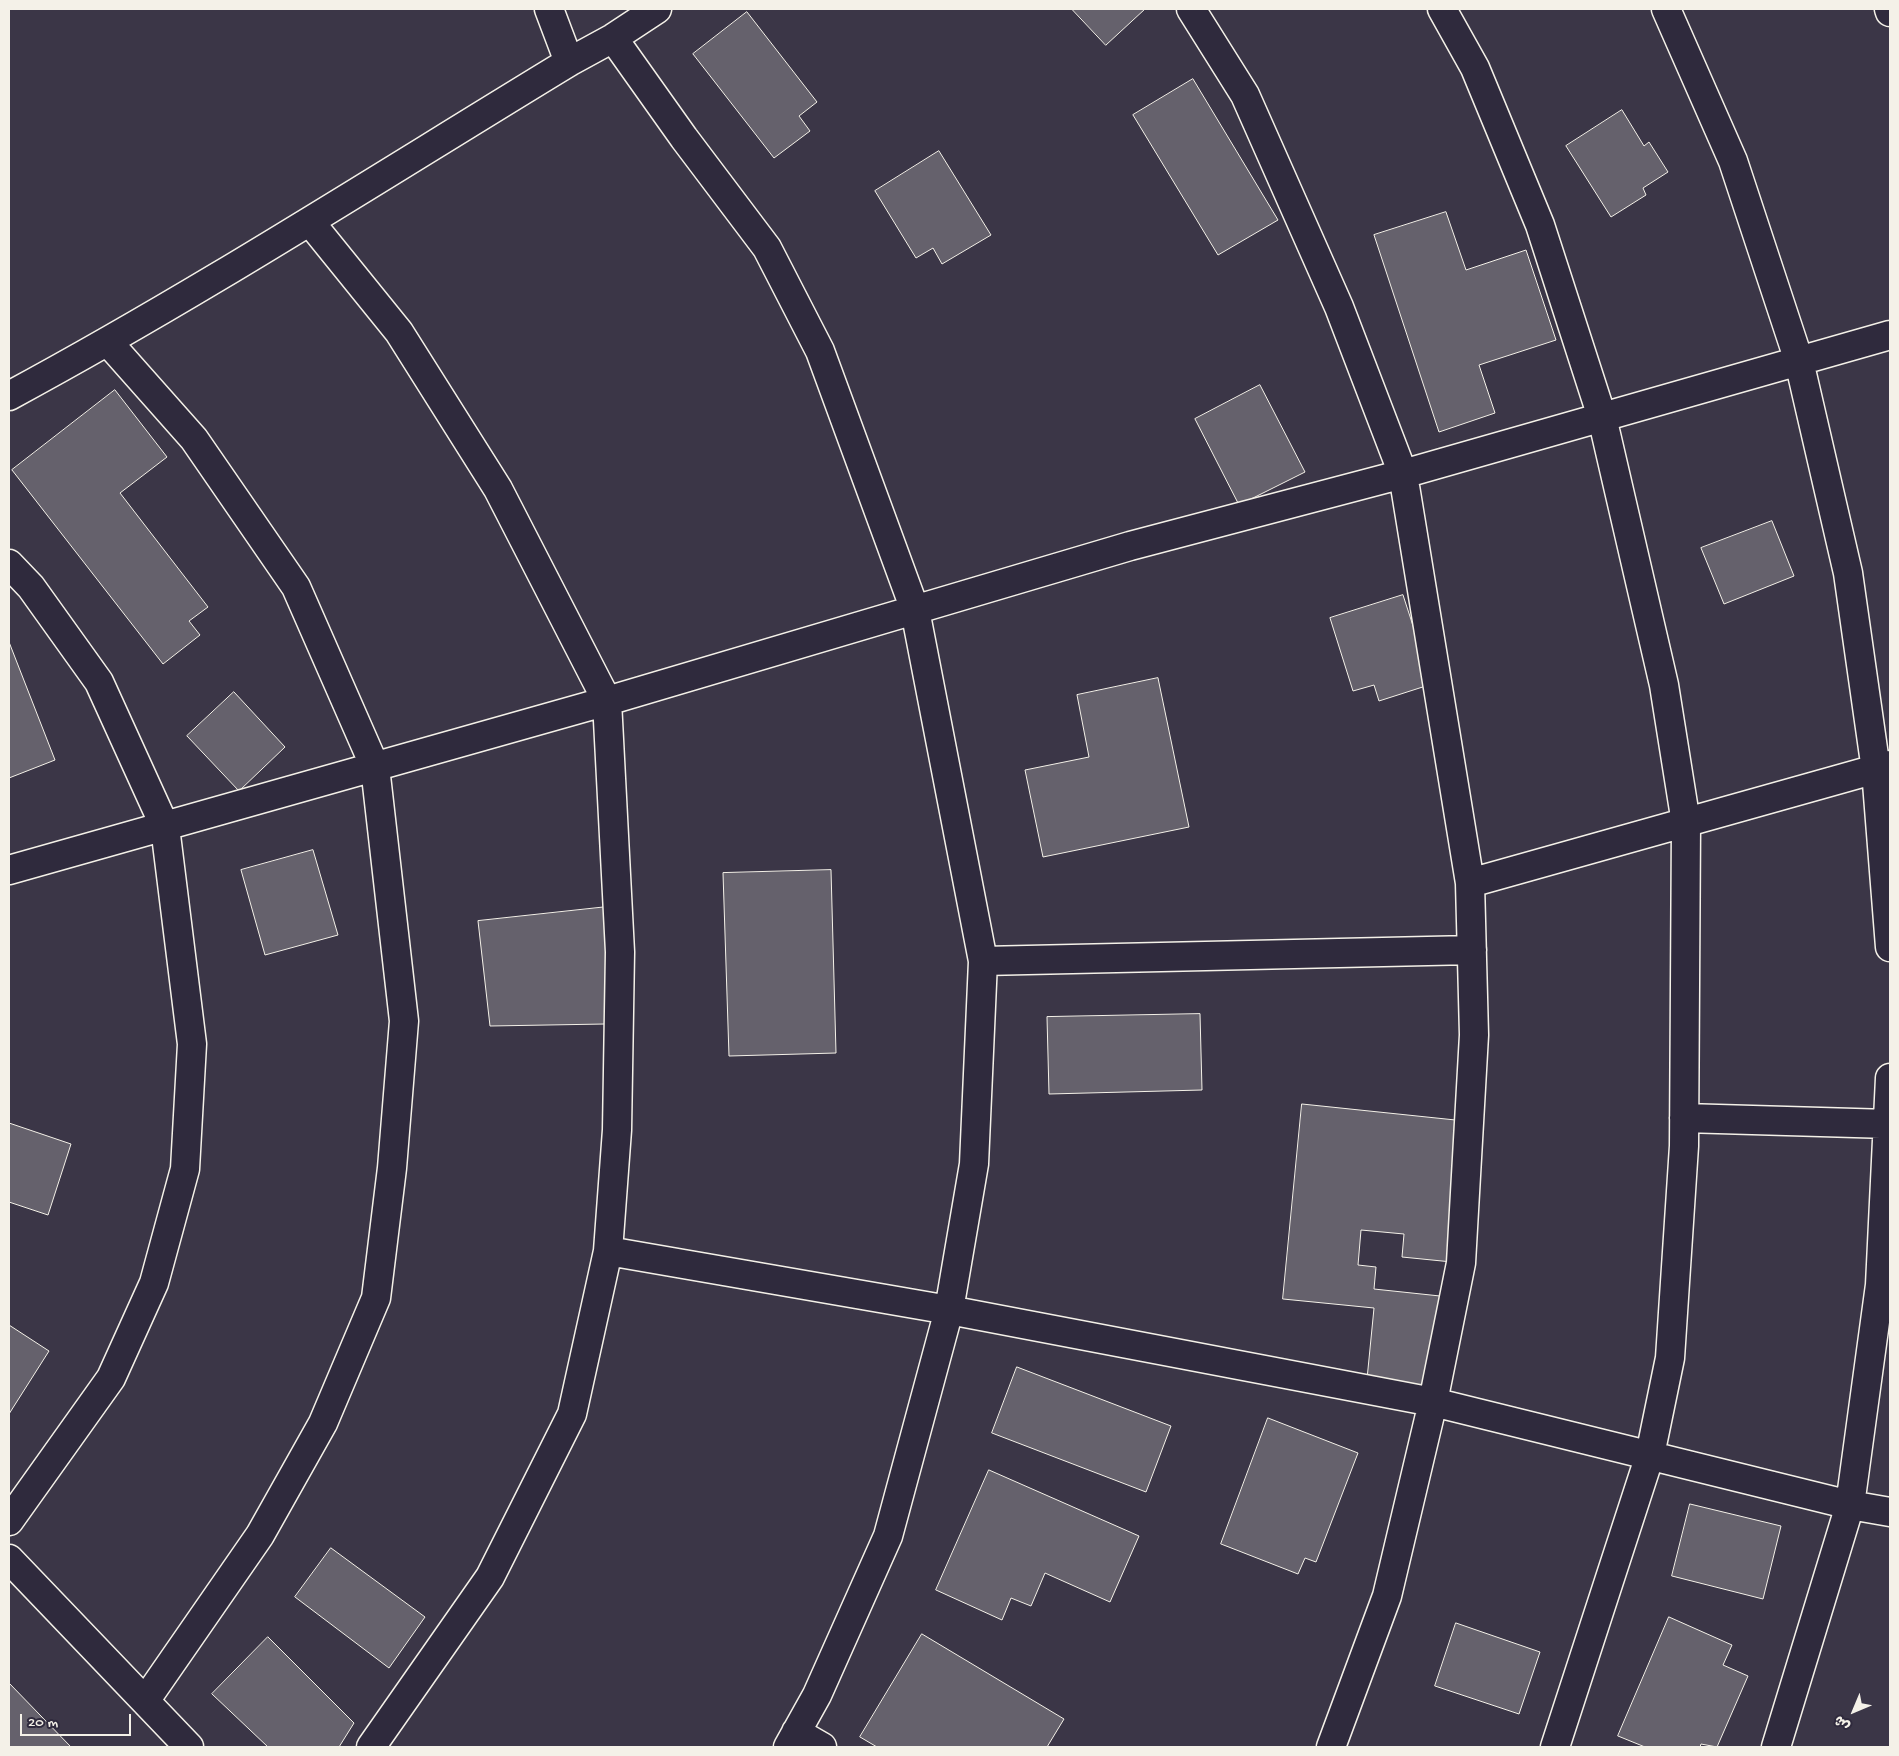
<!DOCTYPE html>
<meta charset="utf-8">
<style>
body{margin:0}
#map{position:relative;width:1899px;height:1756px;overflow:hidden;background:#3b3647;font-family:"Gochi Hand","Playpen Sans Arabic",sans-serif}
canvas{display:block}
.frame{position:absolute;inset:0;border:10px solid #f4f1e8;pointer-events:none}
.north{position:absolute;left:1829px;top:1686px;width:50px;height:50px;-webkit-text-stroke:4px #2f2a3d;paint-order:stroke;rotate:225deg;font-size:14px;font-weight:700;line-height:20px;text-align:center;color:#f4f1e8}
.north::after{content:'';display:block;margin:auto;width:18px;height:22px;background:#f4f1e8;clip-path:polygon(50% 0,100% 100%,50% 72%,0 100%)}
.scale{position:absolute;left:20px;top:1714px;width:111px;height:22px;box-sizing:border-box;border:2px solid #f4f1e8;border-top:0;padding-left:6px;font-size:15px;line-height:18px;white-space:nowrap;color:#f4f1e8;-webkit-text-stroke:4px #2f2a3d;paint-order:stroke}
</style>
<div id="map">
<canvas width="1899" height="1756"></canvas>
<div class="frame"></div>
<div class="north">ش</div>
<div class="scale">20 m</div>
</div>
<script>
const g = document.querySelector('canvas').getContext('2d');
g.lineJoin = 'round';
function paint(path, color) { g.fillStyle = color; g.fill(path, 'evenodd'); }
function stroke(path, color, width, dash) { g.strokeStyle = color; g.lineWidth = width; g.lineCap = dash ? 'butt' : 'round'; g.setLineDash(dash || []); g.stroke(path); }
const building = new Path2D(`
 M1072,9H1145L1106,45Z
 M747,12L817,102L799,116L810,131L774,158L693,54Z
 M1193,79L1278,220L1218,255L1133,115Z
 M1622,110L1644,146L1649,142L1668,172L1643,188L1646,195L1611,217L1566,146Z
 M939,151L991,235L942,264L933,248L916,258L875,191Z
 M1446,212L1466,270L1526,250L1556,340L1479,365L1495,413L1439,432L1374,235Z
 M1260,385L1305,472L1239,505L1195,419Z
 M115,390L167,457L120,493L208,607L189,621L200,635L163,664L12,470Z
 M1772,521L1794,576L1724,604L1701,548Z
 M1403,595L1432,684L1379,701L1374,685L1353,691L1330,618Z
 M9,642L55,760L9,778Z
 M1158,678L1189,827L1043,857L1025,770L1089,757L1077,695Z
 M234,692L285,747L239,791L187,736Z
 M313,850L338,935L265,955L241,870Z
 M831,870L836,1053L729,1056L723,873Z
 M607,907L605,1024L490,1026L478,921Z
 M1200,1014L1202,1090L1049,1094L1047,1017Z
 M1302,1104L1465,1121L1452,1262L1402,1257L1404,1234L1361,1230L1358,1265L1376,1267L1374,1289L1440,1296L1431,1386L1367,1379L1374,1308L1283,1299Z
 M9,1123L71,1144L48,1215L9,1202Z
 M9,1325L49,1351L9,1414Z
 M1017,1367L1171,1426L1146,1492L992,1433Z
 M1268,1418L1358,1453L1316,1562L1305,1558L1298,1574L1221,1544Z
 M989,1470L1139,1536L1110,1602L1045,1573L1031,1606L1011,1598L1002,1620L936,1590Z
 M1690,1504L1781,1526L1763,1599L1672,1576Z
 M331,1548L425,1617L389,1668L295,1597Z
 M1669,1617L1732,1645L1723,1665L1748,1676L1717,1747L1701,1744L1700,1747H1645L1618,1736Z
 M1456,1623L1540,1652L1519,1714L1435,1686Z
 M922,1634L1064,1719L1047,1747H877L860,1737Z
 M268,1637L354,1723L339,1747H268L212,1694Z
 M9,1683L71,1747H9Z`);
paint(building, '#65616c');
stroke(building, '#f4f1e8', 1);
const minor = new Path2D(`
 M549,9L569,62
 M1191,9L1245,95L1339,307L1403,474L1470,883
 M1442,9L1475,68L1540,225L1602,417L1664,685L1686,823L1684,1146L1670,1358L1650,1455L1555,1747
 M1666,9L1733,161L1799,361L1848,573L1876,770L1890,947
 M1889,9L1890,12
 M613,38L684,138L767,248L820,351L915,610L983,961L974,1164L949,1310L888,1536L817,1695L788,1747
 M310,222L399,332L498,489L607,701L620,952L617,1130L608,1251L572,1414L490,1577L371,1747
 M108,342L194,439L296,587L375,767L404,1021L392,1168L376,1298L323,1423L260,1535L145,1701
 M9,396C200,293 383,175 569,62L613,38L657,9
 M9,564L31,587L99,682L165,827L192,1044L185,1169L154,1283L111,1378L9,1521
 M9,870L607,701L1130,546L1403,474L1890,335
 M983,961L1472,950
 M1684,1118L1889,1124
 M608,1251L949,1310L1433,1402L1850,1505L1890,1512
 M9,1559L189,1747
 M796,1732L822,1747
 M1331,1747L1387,1596L1433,1402L1461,1263L1474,1035L1470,883L1890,765
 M1776,1747L1850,1505L1880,1285L1890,1078`);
stroke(minor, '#f4f1e8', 31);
stroke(minor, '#2f2a3d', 28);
</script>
